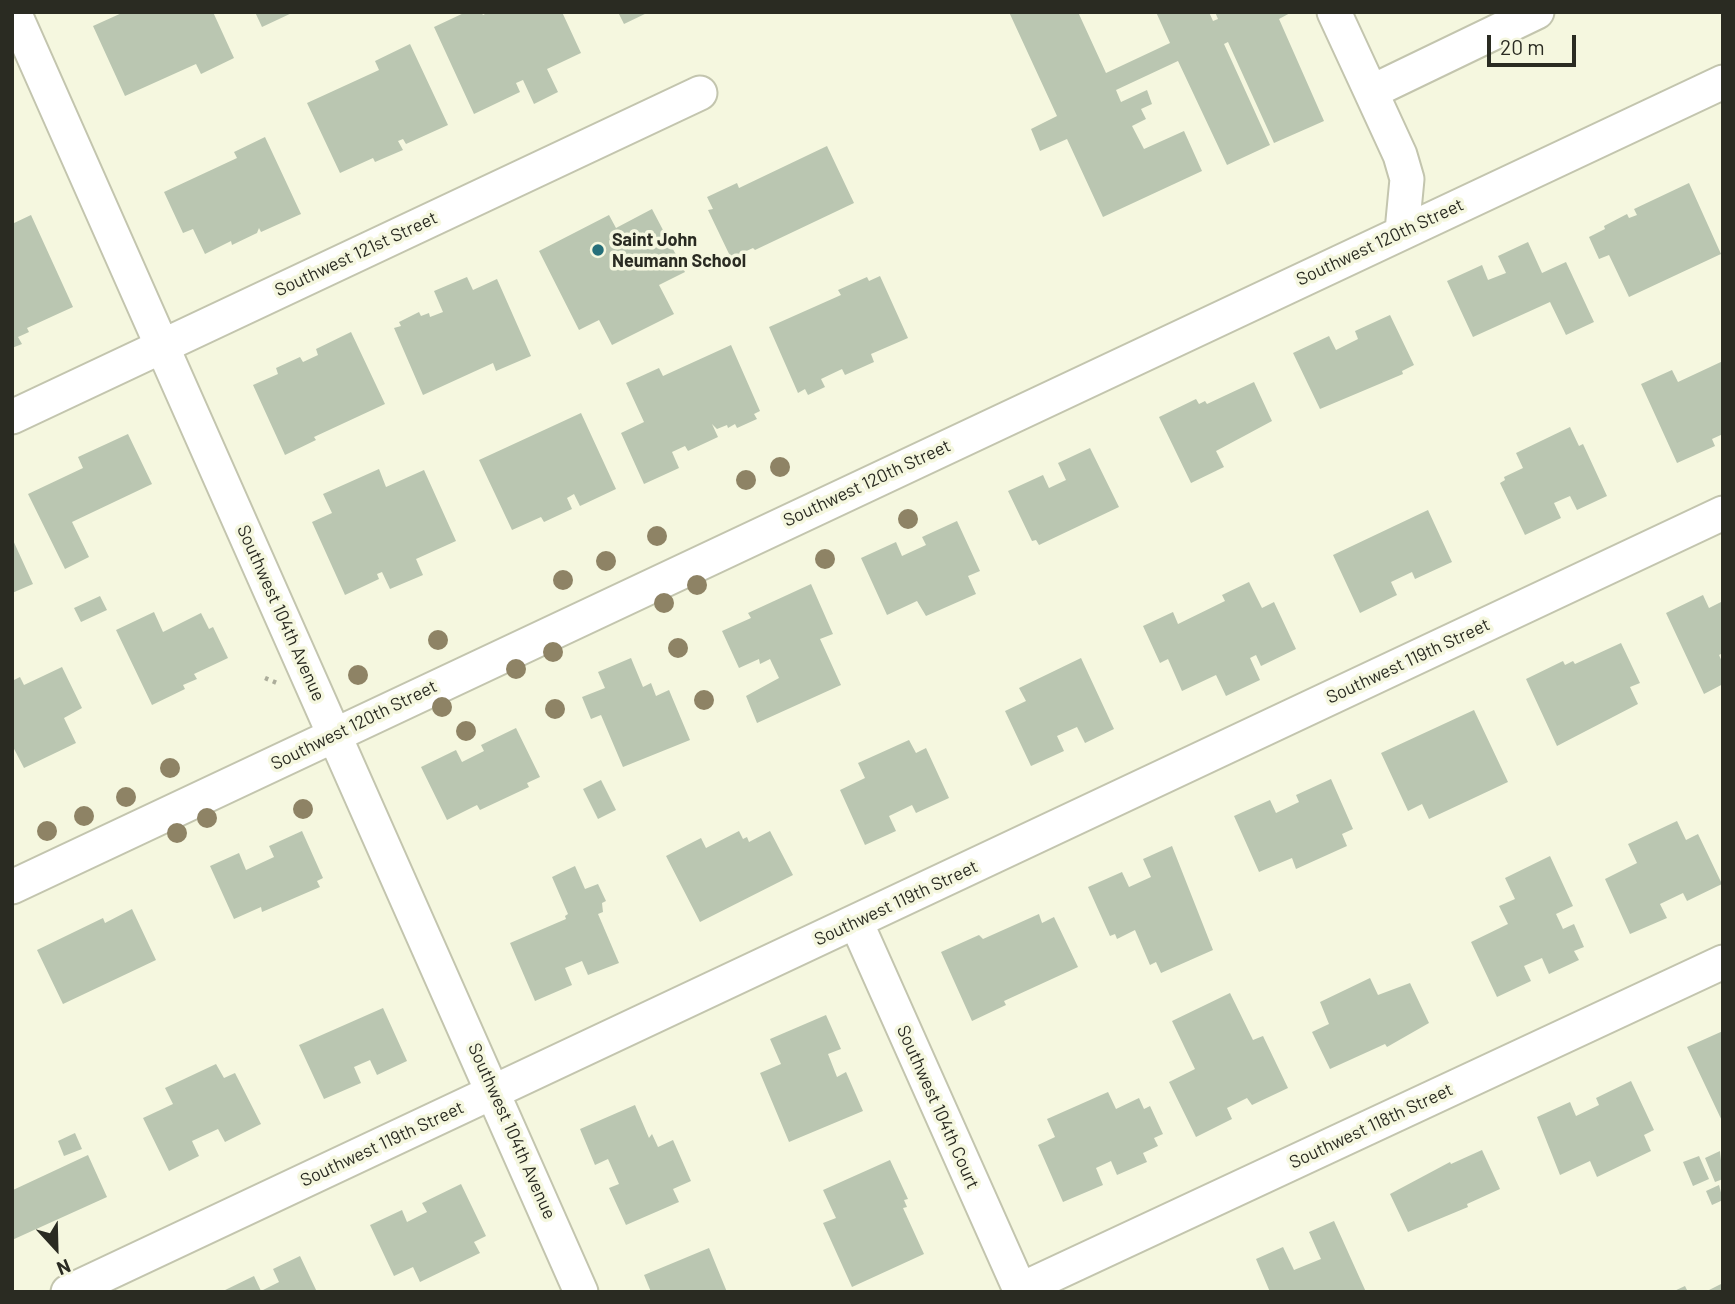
<!DOCTYPE html>
<style>
body{margin:0}
#map{position:relative;width:1735px;height:1304px;overflow:hidden;background:#f5f7df;font-family:Barlow,sans-serif}
canvas{display:block}
.frame{position:absolute;inset:0;border:14px solid #2a2b22;pointer-events:none}
.north{position:absolute;left:21px;top:1213px;width:70px;height:70px;-webkit-text-stroke:5px #f5f7df;paint-order:stroke;rotate:158deg;font-size:19px;font-weight:700;line-height:28px;text-align:center;color:#2a2b22}
.north::after{content:'';display:block;margin:auto;width:24px;height:32px;background:#2a2b22;clip-path:polygon(50% 0,100% 100%,50% 72%,0 100%)}
.scale{position:absolute;left:1487px;top:35px;width:89px;height:32px;box-sizing:border-box;border:4px solid #2a2b22;border-top:0;padding-left:9px;font-size:21px;line-height:24px;white-space:nowrap;color:#2a2b22;-webkit-text-stroke:5px #f5f7df;paint-order:stroke}
</style>
<div id="map">
<canvas width="1735" height="1304"></canvas>
<div class="frame"></div>
<div class="north">N</div>
<div class="scale">20 m</div>
</div>
<script>
const g = document.querySelector('canvas').getContext('2d');
g.lineJoin = 'round';
function paint(path, color) { g.fillStyle = color; g.fill(path, 'evenodd'); }
function stroke(path, color, width, dash) { g.strokeStyle = color; g.lineWidth = width; g.lineCap = dash ? 'butt' : 'round'; g.setLineDash(dash || []); g.stroke(path); }
function write(font, color, halo, rows, align = 'center') {
  g.font = font + ' Barlow,sans-serif'; g.lineWidth = 7; g.setLineDash([]); g.textBaseline = 'middle'; g.strokeStyle = halo; g.fillStyle = color; for (const [text, x, y, turn = 0] of rows) {
    g.save(); g.translate(x, y); g.rotate((+turn || 0) * Math.PI / 180); g.textAlign = isNaN(turn) ? turn : align; if (halo) g.strokeText(text, 0, 0); g.fillText(text, 0, 0); g.restore();
  }
}
paint(new Path2D(`
 M124,12H213L234,58L201,74L196,64L125,96L93,26Z
 M255,12H294L262,27Z
 M466,12H481L483,15L489,12H562L581,53L547,69L558,92L534,104L523,80L516,83L520,92L474,114L434,27Z
 M618,12H649L624,24Z
 M1009,12H1078L1106,73L1170,43L1156,12H1209L1213,21L1218,19L1215,12H1292L1279,19L1324,121L1274,143L1228,42L1224,44L1270,145L1227,165L1178,61L1116,90L1121,102L1147,90L1152,104L1141,109L1146,119L1132,126L1144,149L1184,131L1202,171L1103,217L1067,139L1040,151L1031,129L1057,116Z
 M410,44L448,125L406,144L403,139L398,141L403,150L375,162L373,158L340,173L307,103L379,70L375,61Z
 M265,137L301,214L261,232L259,228L257,233L232,245L231,241L205,254L193,229L183,233L164,192L237,158L234,152Z
 M827,146L854,203L755,250L753,248L731,258L708,210L713,209L707,197L737,183L739,188Z
 M1689,183L1721,254L1629,297L1609,255L1599,259L1589,237L1605,229L1604,226L1627,214L1629,218L1637,215L1634,209Z
 M652,209L685,272L659,285L674,314L612,345L599,320L579,330L539,251L609,215L616,228Z
 M31,215L73,307L27,328L29,332L18,337L22,344L12,348V224Z
 M1528,242L1542,273L1566,262L1594,322L1566,335L1550,302L1473,337L1447,281L1482,265L1488,280L1506,273L1498,256Z
 M880,276L908,338L871,354L874,362L845,375L842,369L821,379L825,387L808,395L805,389L798,393L769,327L841,295L838,290L867,277L869,281Z
 M467,277L473,290L497,279L531,356L496,371L493,363L423,395L394,328L401,326L399,322L419,312L421,316L429,313L430,317L443,312L434,291Z
 M1390,315L1414,365L1402,371L1403,374L1320,409L1293,353L1329,336L1336,350L1358,339L1355,331Z
 M351,332L385,404L314,437L316,440L285,455L253,385L278,374L276,368L300,357L303,362L318,355L316,349Z
 M731,345L760,411L754,414L757,419L737,428L735,424L728,428L727,425L717,429L712,424L718,437L688,451L685,446L672,452L679,468L644,484L621,433L644,422L626,383L659,368L663,376Z
 M1723,361V434L1712,439L1715,446L1677,463L1641,384L1672,370L1678,382Z
 M1254,382L1272,421L1216,451L1224,467L1191,483L1159,417L1196,399L1199,404L1205,401L1207,404Z
 M581,413L616,489L580,506L574,494L567,498L572,509L544,522L541,517L512,530L479,460Z
 M1570,427L1579,446L1583,444L1607,496L1577,510L1570,496L1554,503L1561,518L1525,535L1500,483L1505,480L1504,477L1523,468L1516,453Z
 M128,434L152,484L72,522L89,557L65,569L28,494L83,468L78,457Z
 M1090,448L1119,507L1039,545L1036,540L1032,541L1008,491L1043,475L1049,488L1066,480L1058,463Z
 M379,469L386,487L424,470L456,541L416,559L423,575L390,589L382,572L377,574L379,579L345,595L312,522L332,513L323,494Z
 M1428,510L1452,562L1415,579L1412,572L1391,582L1397,595L1360,613L1333,555Z
 M957,521L980,571L968,576L976,594L926,616L917,601L887,615L861,558L896,542L902,556L926,545L922,537Z
 M12,538L33,584L12,593Z
 M1249,582L1262,608L1274,602L1296,649L1261,666L1256,655L1250,658L1260,680L1226,696L1216,675L1182,691L1168,659L1160,663L1143,626L1173,612L1178,624L1225,601L1222,595Z
 M811,584L833,634L820,639L841,685L757,723L746,696L779,678L770,659L760,664L759,659L739,668L722,631L751,618L748,613Z
 M1703,595L1709,608L1723,601V653L1719,655L1723,664V684L1704,694L1666,613Z
 M100,596L107,610L81,622L74,608Z
 M154,612L163,632L201,613L209,629L213,627L228,658L194,674L197,679L183,685L185,689L152,705L116,630Z
 M1621,643L1640,683L1630,687L1638,704L1557,746L1526,679L1563,661L1565,665L1573,661L1575,664Z
 M631,658L643,687L651,683L656,696L669,690L690,740L623,767L601,715L591,719L582,697L605,688L598,672Z
 M1081,658L1114,729L1085,743L1077,727L1057,736L1064,751L1031,766L1005,711L1026,701L1019,688Z
 M62,667L82,708L64,718L76,743L24,768L12,745V681L20,677L24,685Z
 M1474,710L1508,782L1429,819L1422,804L1408,811L1381,753Z
 M516,728L540,777L527,783L529,787L480,810L477,805L447,820L421,767L456,750L462,762L484,751L481,745Z
 M909,740L916,753L926,748L949,798L916,813L912,805L889,816L896,831L865,845L840,790L865,778L858,763Z
 M1331,779L1353,829L1342,834L1347,846L1296,869L1292,858L1259,872L1234,816L1270,800L1276,813L1299,802L1296,795Z
 M601,780L616,810L598,819L583,789Z
 M1677,821L1686,840L1698,834L1722,884L1687,901L1683,893L1660,904L1667,918L1630,934L1605,879L1637,863L1628,844Z
 M302,831L323,878L317,881L320,887L262,912L261,907L234,919L210,866L239,853L246,870L274,857L269,846Z
 M739,831L743,839L747,837L749,842L770,831L793,875L700,922L666,856L701,838L706,848Z
 M1172,846L1213,950L1161,973L1156,962L1150,965L1135,930L1117,939L1115,934L1110,936L1088,887L1122,872L1129,887L1151,877L1143,859Z
 M1550,856L1573,906L1556,914L1563,929L1574,924L1584,947L1574,951L1579,960L1549,974L1542,958L1524,966L1531,981L1497,997L1471,942L1508,924L1499,906L1515,899L1505,878Z
 M575,866L585,889L598,884L606,901L602,903L603,912L598,914L619,963L588,975L582,961L565,968L572,985L535,1001L510,943L566,919L565,916L568,914L552,877Z
 M132,909L156,960L63,1004L37,950L103,918L105,923Z
 M1039,914L1042,923L1054,917L1078,967L1004,1001L1006,1005L972,1021L941,952L979,935L983,939Z
 M1370,978L1378,995L1410,983L1429,1023L1387,1047L1385,1044L1330,1069L1312,1032L1329,1024L1320,1002Z
 M1230,993L1253,1040L1263,1036L1288,1088L1252,1105L1247,1098L1227,1108L1232,1119L1196,1137L1169,1082L1195,1069L1172,1021Z
 M383,1008L407,1061L377,1075L370,1060L354,1067L361,1083L324,1099L299,1045Z
 M826,1015L841,1049L828,1054L837,1077L846,1072L863,1111L789,1142L760,1073L781,1064L770,1039Z
 M1723,1031V1123L1687,1047Z
 M216,1064L224,1078L235,1073L261,1124L225,1142L218,1129L192,1141L199,1156L169,1171L143,1118L173,1104L165,1088Z
 M1631,1081L1654,1130L1644,1135L1651,1151L1597,1177L1590,1161L1560,1175L1537,1117L1570,1102L1576,1116L1599,1105L1596,1098Z
 M1108,1092L1116,1109L1139,1098L1144,1109L1150,1106L1163,1134L1154,1138L1158,1146L1143,1153L1147,1162L1117,1175L1111,1161L1096,1168L1103,1185L1063,1202L1038,1145L1055,1137L1047,1119Z
 M635,1105L649,1138L652,1134L658,1147L673,1140L691,1181L673,1189L679,1202L626,1225L609,1188L619,1184L608,1159L595,1165L580,1129Z
 M75,1133L82,1149L64,1156L58,1141Z
 M1482,1150L1500,1189L1467,1204L1468,1207L1408,1232L1390,1194L1450,1162L1451,1164Z
 M1720,1151L1723,1179L1715,1182L1705,1158Z
 M88,1155L107,1197L12,1240L13,1190Z
 M1699,1156L1709,1179L1693,1186L1683,1162Z
 M890,1160L908,1199L904,1200L907,1207L903,1208L924,1254L852,1287L823,1223L836,1218L823,1190Z
 M461,1184L486,1236L474,1242L480,1253L420,1282L413,1267L394,1276L370,1225L402,1210L407,1222L427,1212L422,1203Z
 M1719,1185L1723,1200L1712,1205L1706,1191Z
 M1334,1221L1366,1292H1270L1256,1259L1283,1247L1294,1270L1321,1259L1309,1232Z
 M709,1248L727,1292H651L644,1275Z
 M300,1256L317,1292H221L254,1276L261,1291L279,1282L273,1269Z
 M1723,1283V1292H1705Z
 M1685,1286L1688,1292H1672Z`), '#bac6b1');
const minor = new Path2D(`
 M14,12L581,1292
 M1334,12L1371,92L1537,12
 M1371,92L1400,155L1407,179L1402,231
 M12,417L700,93
 M12,887L1723,82
 M856,922L1021,1292
 M1020,1290L1723,962
 M68,1292L1723,513`);
stroke(minor, '#c3c5ae', 37);
stroke(new Path2D(`
 M265,678L277,683`), '#acad9b', 4.5, [3.5, 5]);
stroke(minor, '#fff', 33);
g.fillStyle = '#8e8365';
for (const [x, y] of [
 [780,467],
 [746,480],
 [908,519],
 [657,536],
 [825,559],
 [606,561],
 [563,580],
 [697,585],
 [664,603],
 [438,640],
 [678,648],
 [553,652],
 [516,669],
 [358,675],
 [704,700],
 [442,707],
 [555,709],
 [466,731],
 [170,768],
 [126,797],
 [303,809],
 [84,816],
 [207,818],
 [47,831],
 [177,833]
]) { g.beginPath(); g.arc(x, y, 10, 0, 2 * Math.PI); g.fill(); }
for (const [x, y, r, color] of [
 [598,250,7,"#266f7a"]
]) { const dot = new Path2D(); dot.arc(x, y, r, 0, 2 * Math.PI); g.fillStyle = color; g.fill(dot); stroke(dot, '#f5f7df', 2.5); }
write('bold 18px', '#2a2b22', '#f5f7df', [
 ["Saint John",612,240],
 ["Neumann School",612,261]
], 'left');
write('18px', '#2a2b22', '#f5f7df', [
 ["Southwest 120th Street",1380,242,-25],
 ["Southwest 121st Street",356,254,-25],
 ["Southwest 120th Street",867,483,-25],
 ["Southwest 104th Avenue",281,613,66],
 ["Southwest 119th Street",1408,661,-25],
 ["Southwest 120th Street",354,725,-26],
 ["Southwest 119th Street",896,903,-25],
 ["Southwest 104th Court",938,1107,66],
 ["Southwest 118th Street",1371,1126,-25],
 ["Southwest 104th Avenue",512,1131,66],
 ["Southwest 119th Street",382,1144,-25]
]);
</script>
